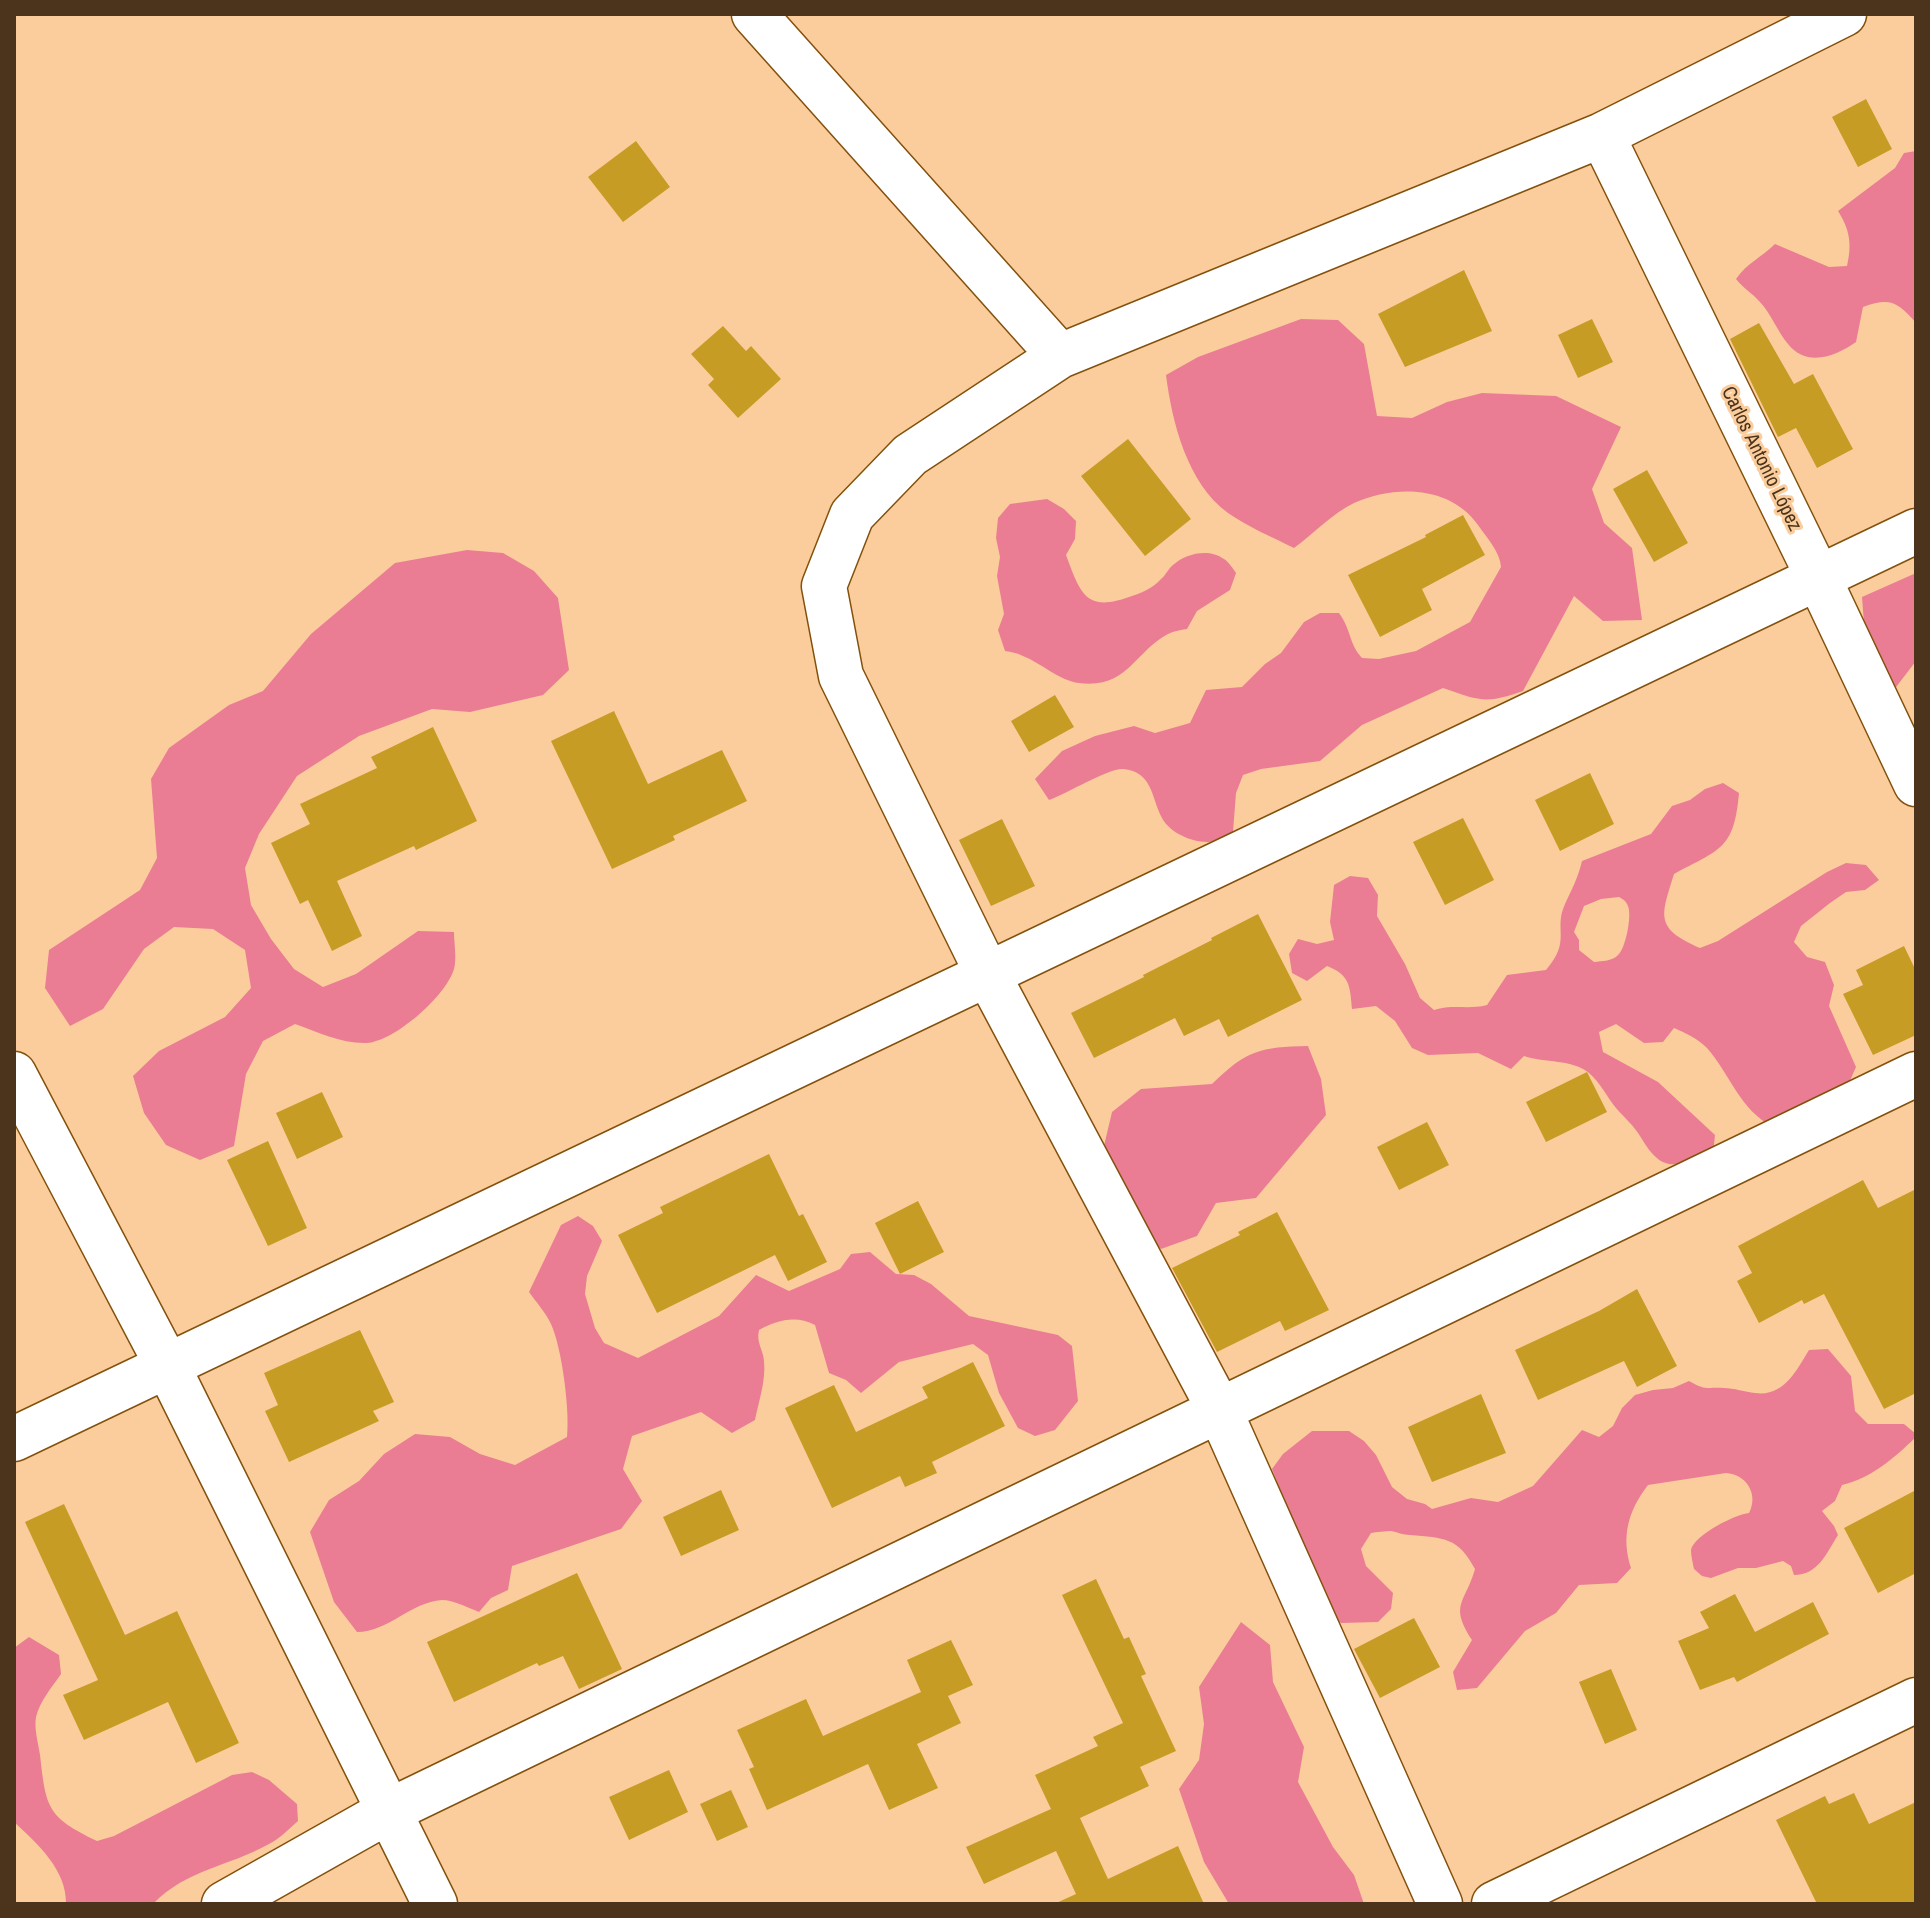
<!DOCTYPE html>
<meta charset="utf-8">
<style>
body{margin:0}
#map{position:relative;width:1930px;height:1918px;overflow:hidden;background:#fbcd9d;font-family:"Archivo Narrow",sans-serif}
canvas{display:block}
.frame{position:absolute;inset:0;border:16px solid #4b341b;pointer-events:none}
</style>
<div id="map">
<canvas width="1930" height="1918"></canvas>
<div class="frame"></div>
</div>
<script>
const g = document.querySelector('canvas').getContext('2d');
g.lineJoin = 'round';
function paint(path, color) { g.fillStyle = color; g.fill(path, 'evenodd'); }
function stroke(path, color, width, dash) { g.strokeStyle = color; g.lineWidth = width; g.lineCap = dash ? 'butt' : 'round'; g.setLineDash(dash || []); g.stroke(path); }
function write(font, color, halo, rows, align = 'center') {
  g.font = font + ' "Archivo Narrow",sans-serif'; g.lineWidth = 6; g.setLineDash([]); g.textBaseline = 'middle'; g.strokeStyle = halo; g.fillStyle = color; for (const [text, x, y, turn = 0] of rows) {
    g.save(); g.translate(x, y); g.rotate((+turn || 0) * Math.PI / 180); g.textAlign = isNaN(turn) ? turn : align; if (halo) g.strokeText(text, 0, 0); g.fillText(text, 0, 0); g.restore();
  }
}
paint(new Path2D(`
 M1916,151V323C1898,302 1890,297 1863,307L1856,342C1836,356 1807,368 1788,344C1777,331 1771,313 1759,301C1752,293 1744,289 1736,279C1747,263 1762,257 1775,244L1829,267L1847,266C1852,244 1850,230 1838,211L1895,168L1904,153Z
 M1301,319L1338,320L1364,344L1377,416L1412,418L1447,402L1482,393L1556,396L1621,427L1592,489L1604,523L1632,548L1642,620L1603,621L1574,596L1523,691C1486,704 1480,701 1443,688L1362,725L1320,761L1261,769L1243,775L1236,793L1233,832C1228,835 1222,840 1216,841C1198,845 1171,835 1162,818C1151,797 1153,772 1123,769C1109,768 1066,794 1049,800L1035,779L1062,751L1095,736L1134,726L1155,733L1190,723L1206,690L1242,687L1265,664L1281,653L1304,622L1320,613H1339C1352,631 1348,642 1362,658L1379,659L1416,651L1470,622L1501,567C1500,552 1487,538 1478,525C1450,485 1394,485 1354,503C1333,513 1313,534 1294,548C1272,537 1248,527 1228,513C1187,483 1172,422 1166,375L1198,357Z
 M1047,499L1064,509L1076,521L1075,539L1066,555C1080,592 1085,613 1129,597C1141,593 1152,589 1161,579C1166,575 1168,569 1173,565C1186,553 1209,548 1224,559C1229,562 1233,569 1236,573L1230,590L1197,611L1187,629C1181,630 1174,631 1168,634C1134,652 1128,689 1079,683C1060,681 1041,663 1023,656C1017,653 1011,652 1005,651L998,630L1004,614L997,576L1000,557L996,538L998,518L1010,504Z
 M467,550L503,553L534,571L558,598L569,670L543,695L470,712L432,709L359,736L297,776L259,834L245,868L251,905L271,939L294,969L323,987L356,974L418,931L454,932C454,943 457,959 454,969C446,996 395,1041 367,1043C342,1044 318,1032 295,1024L263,1041L246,1074L234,1146L200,1160L166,1145L144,1113L133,1076L159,1051L225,1017L251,988L245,950L213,929L174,927L144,949L103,1009L70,1026L45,988L49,950L140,890L157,858L151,779L169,748L229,705L263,691L311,634L395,563Z
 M1916,573V661L1890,695L1865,637L1862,597Z
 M1723,783L1739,793C1734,850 1720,849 1674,874C1661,916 1654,928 1700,948L1718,941L1827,872L1846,863L1866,865L1879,880L1865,890L1846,892L1830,903L1801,926L1794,942L1807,957L1825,962L1834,985L1829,1006L1856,1067L1848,1085L1773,1127C1740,1110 1730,1074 1707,1048C1698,1039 1686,1033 1674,1028L1663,1042L1644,1043L1616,1024L1599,1032L1603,1052L1658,1082L1715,1135L1713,1154C1674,1166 1663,1175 1640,1136C1634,1126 1624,1117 1616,1108C1607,1097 1600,1082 1589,1073C1572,1059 1545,1063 1524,1056L1511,1069L1478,1053L1428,1055L1412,1048L1395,1021L1376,1006L1352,1009C1350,986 1350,975 1327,966L1307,981L1292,973L1289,954L1298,939L1317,944L1334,940L1330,922L1334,885L1350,876L1368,878L1378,895L1377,916L1405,964L1420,998L1434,1010C1453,1004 1468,1010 1487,1005L1507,975L1546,970C1572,940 1553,930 1565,904C1572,889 1578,878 1582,861L1651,834L1672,806L1690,800L1705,789ZM1619,897C1624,900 1626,901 1628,906C1632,915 1626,948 1618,955C1613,961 1602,961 1594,962L1579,950V940L1574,932L1584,906L1601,899Z
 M1308,1046L1321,1079L1326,1115L1256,1198L1216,1203L1197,1236L1161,1249L1134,1221L1103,1150L1112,1112L1141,1089L1212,1084C1247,1050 1260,1047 1308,1046Z
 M578,1216L593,1226L602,1241L587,1276L585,1294L595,1328L604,1343L638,1358L719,1316L756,1275L789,1291L840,1269L851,1254L870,1252L896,1274L914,1275L931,1284L969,1316L1058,1335L1072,1346L1078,1401L1055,1430L1035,1436L1018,1428L999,1393L988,1355L973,1344L899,1362L861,1393L846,1380L829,1373L815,1325C796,1315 777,1320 759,1330C756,1343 763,1349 764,1361C766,1381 759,1400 755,1420L732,1433L701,1412L632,1436L623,1469L642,1501L621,1529L512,1566L508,1590L491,1598L479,1612C469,1608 453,1600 442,1600C411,1602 388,1632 357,1632L334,1602L310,1532L329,1500L359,1481L384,1454L415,1434L450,1437L480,1454L515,1465L567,1437C570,1411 562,1348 551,1324C546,1313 536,1302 529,1292L561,1225Z
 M1828,1349L1851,1376L1855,1411L1868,1424H1904L1916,1434V1437C1894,1458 1872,1478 1842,1485L1835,1501L1822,1511L1834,1526L1838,1535C1826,1554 1818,1575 1794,1575L1791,1566L1783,1561L1756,1568H1738L1711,1578L1702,1576L1694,1569C1693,1564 1691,1556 1691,1550C1694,1535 1736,1514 1749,1513C1759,1494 1746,1474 1726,1473L1648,1485C1628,1511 1621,1537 1631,1568L1617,1583L1579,1585L1556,1613L1525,1631L1477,1688L1457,1690L1453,1672L1472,1640C1449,1604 1465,1604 1475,1569C1458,1537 1444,1538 1410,1535C1403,1535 1397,1532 1391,1531C1385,1531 1377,1532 1371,1533L1361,1549L1366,1566L1393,1593L1391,1609L1378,1622L1341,1623L1327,1611L1272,1469L1283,1454L1312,1431H1349L1364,1441L1376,1455L1392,1487L1407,1499L1425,1504L1432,1509L1471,1498L1498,1502L1533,1486L1582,1430L1599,1437L1613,1426L1622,1408L1635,1395L1653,1390L1673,1388L1689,1381C1707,1391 1705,1387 1724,1388C1734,1388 1745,1392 1755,1393C1784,1397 1796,1371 1809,1350Z
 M1241,1622L1270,1645L1273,1682L1304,1747L1298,1782L1333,1847L1354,1875L1364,1904H1229L1204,1862L1179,1789L1199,1760L1204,1724L1199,1687Z
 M29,1637L59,1655L61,1674C52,1687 40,1701 36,1717C34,1728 38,1743 40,1755C46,1808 47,1817 97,1841L114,1836L232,1775L252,1772L269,1780L297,1804L298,1821C289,1829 279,1839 269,1844C228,1867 187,1869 153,1904H66C67,1870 37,1843 14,1822V1648Z`), '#ea7d94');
paint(new Path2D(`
 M1866,99L1892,149L1858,167L1832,117Z
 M636,141L670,187L623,222L588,177Z
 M1464,270L1492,331L1405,367L1378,314Z
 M1592,319L1613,362L1578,378L1558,335Z
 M1759,323L1794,384L1813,374L1853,449L1817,468L1796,428L1778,437L1730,339Z
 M723,326L746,351L751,346L781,379L738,418L708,385L714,379L691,354Z
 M1128,439L1191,519L1145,556L1081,476Z
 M1647,470L1688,543L1654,562L1613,489Z
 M1463,515L1485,555L1422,589L1432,610L1380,637L1348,575L1426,537L1425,535Z
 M1055,695L1074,727L1029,752L1011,721Z
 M614,711L648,784L722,750L747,801L673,836L675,840L612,869L551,741Z
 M433,727L477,821L416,850L414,846L337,881L362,936L332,951L308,900L300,904L271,843L310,824L300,804L377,768L371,757Z
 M1590,773L1614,824L1560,851L1535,800Z
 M1463,818L1494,880L1445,905L1413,842Z
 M1002,819L1035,886L991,906L959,840Z
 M1258,914L1302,1000L1228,1037L1219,1019L1184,1036L1175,1018L1094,1058L1071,1013L1144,977L1143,975L1212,940L1211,938Z
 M1904,946L1916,971V1035L1873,1055L1843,994L1863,985L1856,970Z
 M1587,1072L1607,1112L1546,1142L1526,1102Z
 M322,1092L343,1137L297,1159L276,1113Z
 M1427,1122L1449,1165L1399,1190L1377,1147Z
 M268,1141L307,1228L268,1246L227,1160Z
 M769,1154L799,1216L803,1214L827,1262L788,1281L775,1255L657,1313L618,1235L663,1213L660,1207Z
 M1863,1180L1878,1208L1916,1189V1393L1884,1409L1824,1294L1804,1304L1802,1300L1759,1323L1737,1281L1752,1273L1738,1246Z
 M918,1201L944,1252L900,1274L875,1223Z
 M1277,1212L1329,1310L1285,1331L1280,1321L1217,1352L1172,1268L1240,1235L1238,1232Z
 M1637,1289L1677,1366L1637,1387L1624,1361L1538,1400L1515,1350L1599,1311Z
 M360,1330L394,1402L373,1411L379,1421L289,1462L265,1411L278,1405L264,1373Z
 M973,1362L1005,1426L932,1462L937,1473L905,1487L900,1476L832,1508L785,1408L834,1385L856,1432L928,1398L922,1387Z
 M1481,1394L1506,1453L1432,1482L1408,1427Z
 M721,1490L739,1530L681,1556L663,1517Z
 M1916,1490V1573L1878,1593L1844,1528Z
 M64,1504L125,1635L177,1611L239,1743L196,1763L168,1702L84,1740L63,1695L98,1680L25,1522Z
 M577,1573L622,1669L579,1689L563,1656L539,1666L537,1663L454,1702L427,1642Z
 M1096,1579L1124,1639L1129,1637L1146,1674L1141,1676L1176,1751L1140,1767L1149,1786L1080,1818L1108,1879L1178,1846L1204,1904H1054L1076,1894L1056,1851L984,1884L966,1847L1051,1809L1035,1775L1098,1746L1093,1737L1123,1723L1062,1595Z
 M1735,1594L1755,1632L1813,1602L1829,1634L1737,1682L1734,1677L1700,1690L1678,1641L1709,1628L1700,1612Z
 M1414,1618L1440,1667L1380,1698L1354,1649Z
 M951,1640L973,1685L948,1696L961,1723L917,1744L938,1788L889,1810L868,1764L767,1810L749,1769L754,1767L737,1730L806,1699L823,1736L921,1692L907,1660Z
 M1611,1669L1637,1730L1605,1744L1579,1682Z
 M669,1770L688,1812L629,1840L609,1797Z
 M731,1790L748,1827L717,1841L700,1804Z
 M1854,1793L1869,1824L1916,1802V1904H1817L1776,1820L1825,1796L1829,1804Z`), '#c69c25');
const street = new Path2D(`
 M754,14L1060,356
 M1602,135L1818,577L1916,784
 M14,1074L168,1367L435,1904
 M14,1439L1916,531
 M224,1904L387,1812L1916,1074
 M1440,1904L1219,1409L987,973L841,676L824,586L852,515L910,455L1060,356L1602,135L1844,14
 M1494,1904L1916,1700`);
stroke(street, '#83510b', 47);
stroke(street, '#fff', 44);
write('20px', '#4b341b', '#fbcd9d', [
 ["Carlos Antonio López",1761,459,64]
]);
</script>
